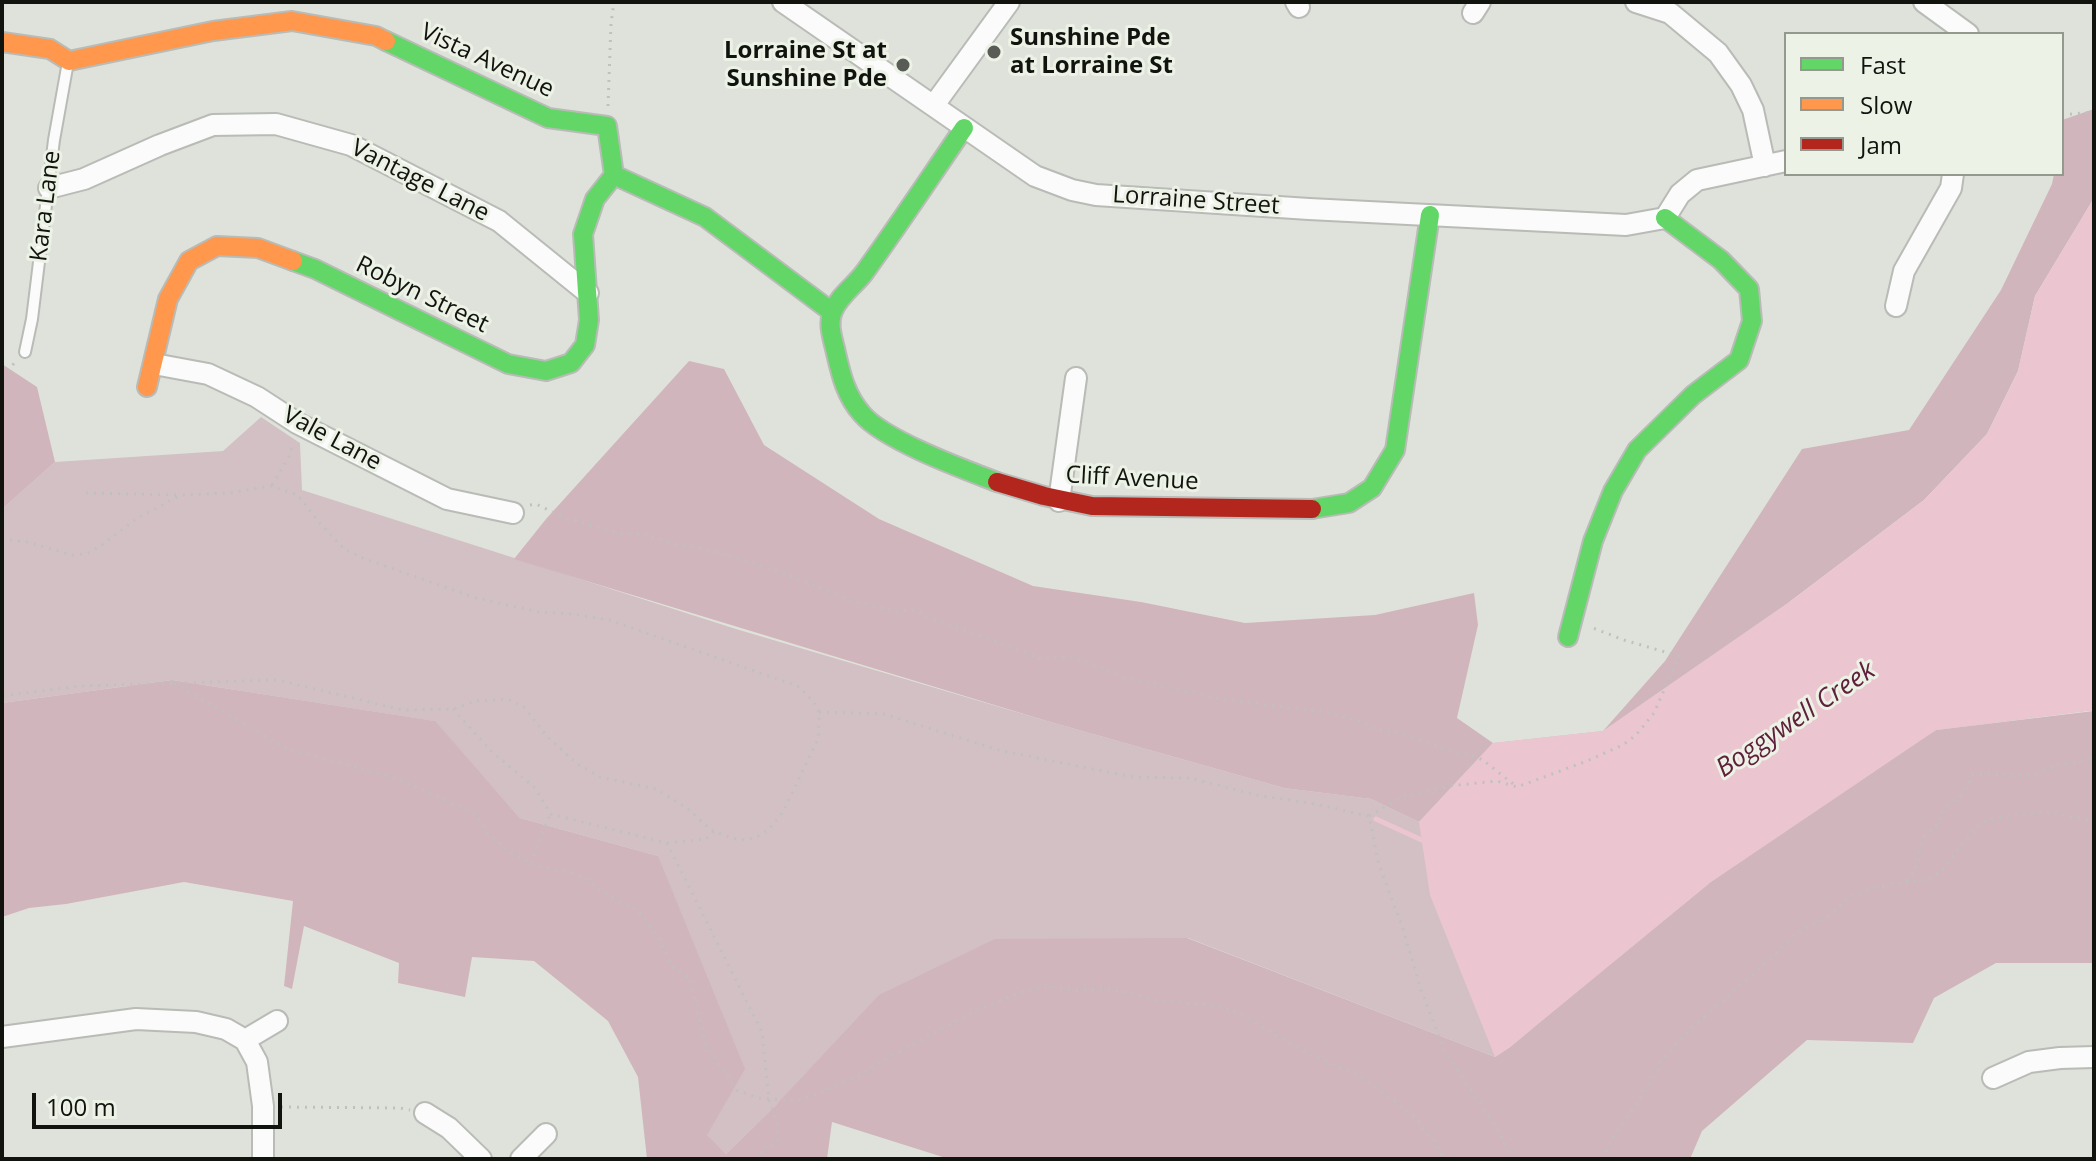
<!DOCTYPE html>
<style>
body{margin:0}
#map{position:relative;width:2096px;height:1161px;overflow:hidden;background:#dfe2db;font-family:"Open Sans",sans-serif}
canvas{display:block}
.frame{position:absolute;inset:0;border:4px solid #11130f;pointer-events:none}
.legend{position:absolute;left:1784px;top:32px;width:280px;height:144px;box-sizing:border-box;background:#ecf2e5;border:2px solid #94998f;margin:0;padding:10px 14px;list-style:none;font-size:24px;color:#11130f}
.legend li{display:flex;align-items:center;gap:16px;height:40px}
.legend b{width:40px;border:2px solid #94998f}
.scale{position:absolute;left:32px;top:1093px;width:250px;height:36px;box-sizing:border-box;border:4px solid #11130f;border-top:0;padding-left:10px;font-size:24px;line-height:28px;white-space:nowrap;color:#11130f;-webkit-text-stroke:6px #ecf2e5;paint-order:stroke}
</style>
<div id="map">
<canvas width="2096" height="1161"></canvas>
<div class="frame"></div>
<ul class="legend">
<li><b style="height:10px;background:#63d668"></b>Fast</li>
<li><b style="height:10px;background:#ff974d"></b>Slow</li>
<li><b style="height:10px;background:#b3261e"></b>Jam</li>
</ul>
<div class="scale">100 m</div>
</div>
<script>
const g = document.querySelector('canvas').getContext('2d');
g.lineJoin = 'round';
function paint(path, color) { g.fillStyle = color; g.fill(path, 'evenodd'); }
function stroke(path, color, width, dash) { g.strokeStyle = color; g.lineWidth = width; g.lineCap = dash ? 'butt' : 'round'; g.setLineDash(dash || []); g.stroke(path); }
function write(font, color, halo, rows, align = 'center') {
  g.font = font + ' "Open Sans",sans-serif'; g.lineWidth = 6; g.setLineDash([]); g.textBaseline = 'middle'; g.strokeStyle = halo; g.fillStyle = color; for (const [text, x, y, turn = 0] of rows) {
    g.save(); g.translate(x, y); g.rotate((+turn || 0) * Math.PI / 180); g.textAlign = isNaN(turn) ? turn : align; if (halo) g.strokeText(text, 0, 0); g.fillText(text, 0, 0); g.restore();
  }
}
paint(new Path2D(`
 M261,417L300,443L302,490L736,629L1047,721L1284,788L1371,799L1419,822L1493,743L1603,731L1788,603L1909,696L2094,710L1936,730L1495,1057L1188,938L777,1104L726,1154L707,1136L658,856L520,818L434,721L172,680L2,703V509L55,462L223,451Z`), '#d3c0c4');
paint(new Path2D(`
 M2094,109V198L2035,296L2018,371L1987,434L1924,500L1788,603L1603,731L1665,661L1802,449L1909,430L2001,290L2052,184L2054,174H2062V120Z
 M689,361L724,369L764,445L879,519L1033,586L1141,602L1245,623L1375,615L1474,593L1478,625L1457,718L1493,743L1419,822L1371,799L1284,788L1047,721L514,559L546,519Z
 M2,364L37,387L55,462L2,509Z
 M172,680L435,721L520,818L658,856L745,1069L707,1135L726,1154L777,1104L879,995L995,939L1187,938L1495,1057L1510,1047L1711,882L1936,730L2094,711V963H1996L1934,998L1913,1043L1807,1040L1702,1131L1690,1159H949L832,1122L827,1159H647L638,1077L608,1021L534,961L472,957L465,997L398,983L399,963L304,926L292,989L284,986L293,901L184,882L66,904L29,908L2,917V703Z`), '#d1b5bc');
paint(new Path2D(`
 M2094,198V710L1936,730L1711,882L1510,1047L1495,1057L1430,895L1419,822L1493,743L1603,731L1788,603L1924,500L1987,434L2018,371L2035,296Z`), '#ebc6d0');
stroke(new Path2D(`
 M1376,819L1426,842`), '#ebc6d0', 5);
const lane = new Path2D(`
 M25,352L32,319L54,140L68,62`);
const street = new Path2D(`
 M783,2L1035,176L1072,190L1096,195L1309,209L1626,225L1665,218L1680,194L1697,180L1786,161
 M1296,2L1299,7
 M1636,2L1670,13L1718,53L1741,85L1753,110L1765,166
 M1924,2L1968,34
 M1473,13L1480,2
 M934,105L1009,2
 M49,188L84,179L160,145L213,125L276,124L351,145L499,221L588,293
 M1896,306L1904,271L1951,188L1953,174
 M154,364L208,374L257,397L297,423L447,499L513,513
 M1059,501L1076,378
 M2,1037L136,1019L196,1022L226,1029L245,1040L257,1062L263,1106V1159
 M245,1040L277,1021
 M1993,1078L2029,1062L2060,1058L2094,1057
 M425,1113L449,1128L481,1159
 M521,1159L546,1134`);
const fast = new Path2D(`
 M386,41L548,118L607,126L614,175L705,217L832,312
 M964,128C931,176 898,226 864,273C854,286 839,296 833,311C827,324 833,339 836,353C841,375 846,396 862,414C884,440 963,469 997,482
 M293,261L315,269L508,364L546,371L571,363L585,345L589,320L583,234L595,199L614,175
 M1312,509L1349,503L1372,488L1395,450L1430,215
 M1568,637L1593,541L1613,491L1637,450L1693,395L1739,360L1752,321L1749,289L1721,260L1665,218`);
const slow = new Path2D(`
 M2,42L50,49L69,61L213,31L292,21L376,36L386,41
 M147,387L168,299L189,261L217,246L258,248L293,261`);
const jam = new Path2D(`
 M997,482L1044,496L1092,506L1312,509`);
stroke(lane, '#b8bbb6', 14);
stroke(street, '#b8bbb6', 24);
stroke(fast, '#b8bbb6', 22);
stroke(slow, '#b8bbb6', 22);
stroke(jam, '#b8bbb6', 22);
stroke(new Path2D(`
 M608,106L611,24L614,2
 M2062,115L2094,112
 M2,377L17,360
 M272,485L290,455L293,442
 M86,493L177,495
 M530,505L536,504L561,516L614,533L645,534L679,545L697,547L751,562L804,581L854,602L896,611L916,610L935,620L979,635L1041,659L1073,657L1125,678L1221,699L1330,713L1360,721L1377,730L1404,734L1458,753L1469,754L1483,760L1517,787
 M2,539L27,542L72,555L86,554L99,547L136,519L181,495L229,493L271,486L298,495L317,520L344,549L365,559L476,598L539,612L572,614L609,620L698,651L800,687L815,704L819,712V721L818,739L783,812L769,829L758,836L746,840L731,838L711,830L687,808L656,789L600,777L576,763L546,735L524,707L507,699L476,701L453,709L403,710L277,680L79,686L2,696
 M174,683L285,748L399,779L475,814L486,831L509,852L530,863L552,870L568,871L585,879L620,902L637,909L661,942L672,967L690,978L706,1046L737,1090L758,1098L797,1101L819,1093L857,1077L890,1057L973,1012L1019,993L1046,986L1075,990L1113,989L1159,1001L1217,1006L1242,1015L1306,1052L1362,1077L1392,1099L1416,1118L1439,1148L1444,1159
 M453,709L492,752L534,787L551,814L667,843L762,1032L769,1100L777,1123V1143L761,1149V1159
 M819,712L884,714L998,750L1133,777L1190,778L1256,795L1310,803L1369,816L1379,865L1402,926L1421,990L1445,1052L1495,1125L1513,1159
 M1369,816L1400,798L1449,786L1497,781L1517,787L1587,761L1623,745L1636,735L1654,713L1679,656L1624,640L1593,628
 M667,843L706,839L714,831
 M530,863L550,815
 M1907,881L1916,868L1922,839L1938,824L1946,807L1962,794L1973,775L1993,773L2008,776L2035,775L2060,764L2074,763L2094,756
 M281,1107L400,1108L410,1110
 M1602,1159L1612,1139L1647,1088L1662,1060L1692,1028L1772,957L1795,934L1828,917L1850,897L1877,887L1930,879L1944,869L1961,845L1982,822L2012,815L2049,812L2094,821`), '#c0c1be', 3, [2, 6]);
stroke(lane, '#fafbfa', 10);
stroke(street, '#fafbfa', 20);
stroke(fast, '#63d668', 18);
stroke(slow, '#ff974d', 18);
stroke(jam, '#b3261e', 18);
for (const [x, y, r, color] of [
 [994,52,8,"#595b56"],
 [903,65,8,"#595b56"]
]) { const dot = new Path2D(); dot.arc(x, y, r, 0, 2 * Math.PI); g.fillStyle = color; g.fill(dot); stroke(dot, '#ecf2e5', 3); }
write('bold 24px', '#11130f', '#ecf2e5', [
 ["Sunshine Pde",1010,38],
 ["at Lorraine St",1010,66],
 ["Lorraine St at",887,51,"right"],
 ["Sunshine Pde",887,79,"right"]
], 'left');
write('24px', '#11130f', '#ecf2e5', [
 ["Vista Avenue",487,61,25],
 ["Vantage Lane",420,181,27],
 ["Lorraine Street",1196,201,4],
 ["Kara Lane",46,206,-83],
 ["Robyn Street",422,295,26],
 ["Vale Lane",332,439,28],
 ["Cliff Avenue",1132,479,3]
]);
write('italic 26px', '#5f203b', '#ecf2e5', [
 ["Boggywell Creek",1796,720,-34]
]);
</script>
